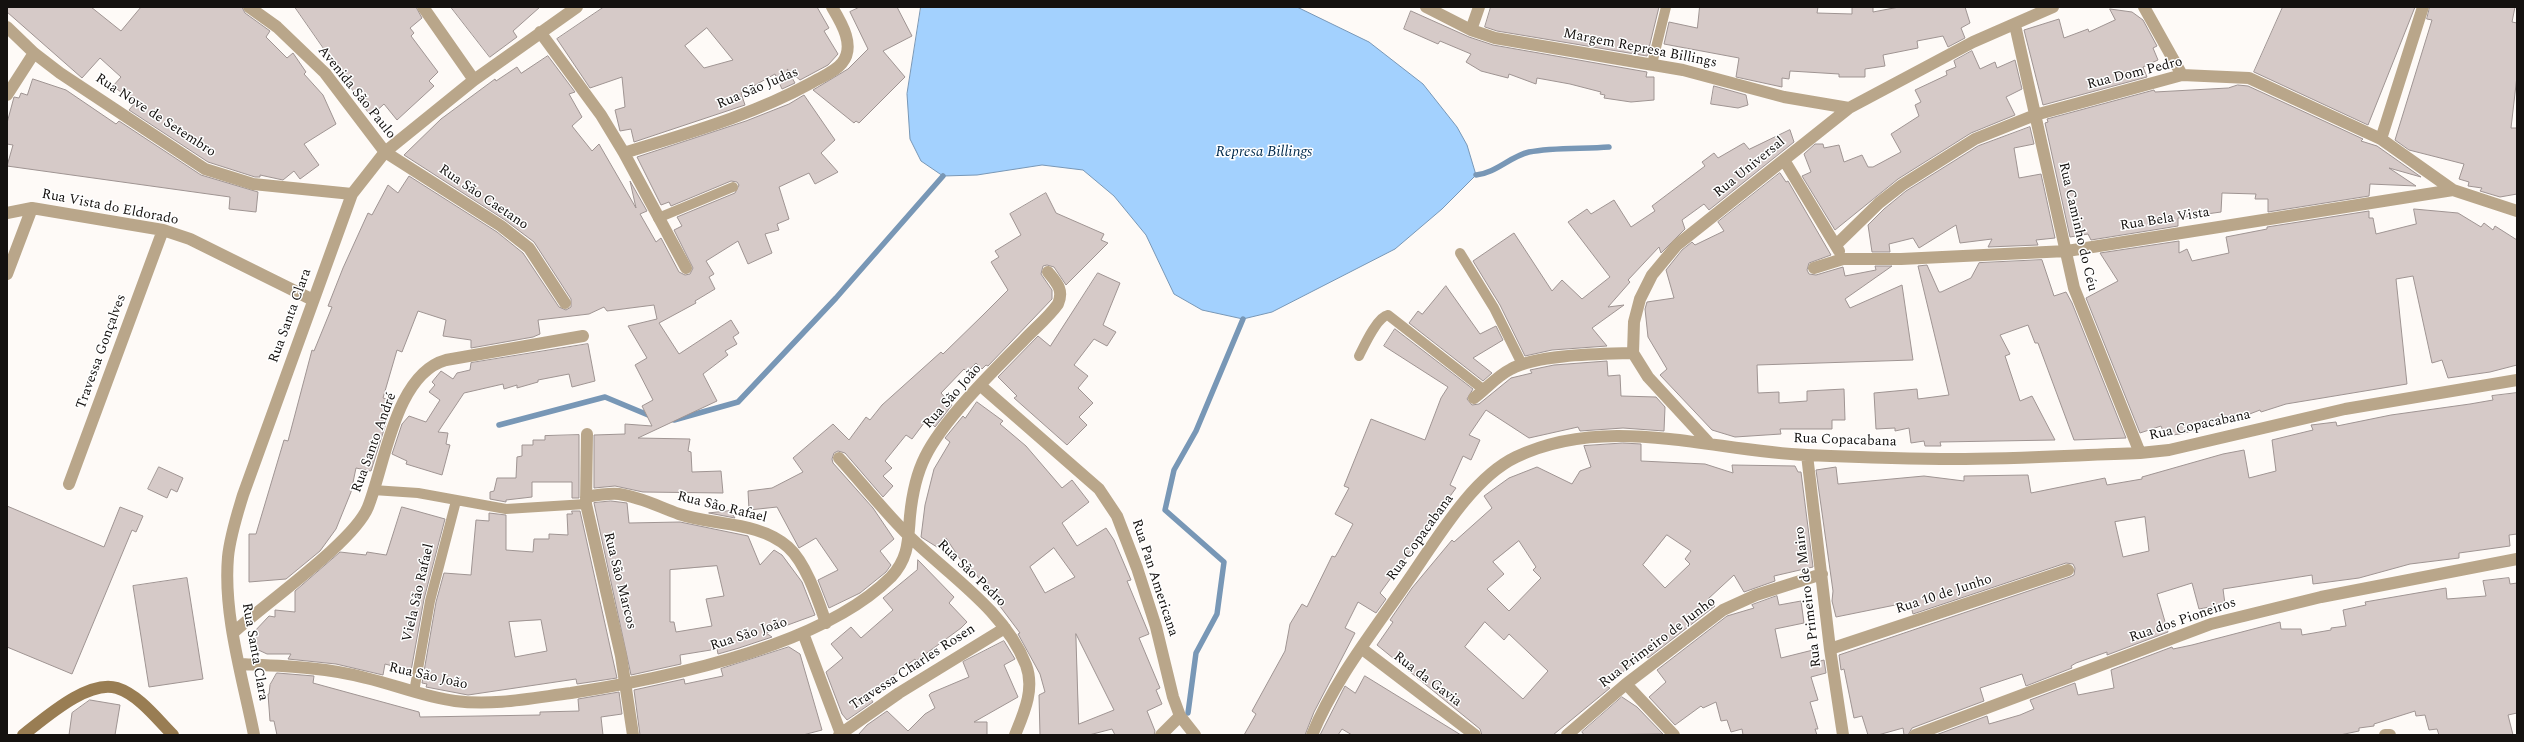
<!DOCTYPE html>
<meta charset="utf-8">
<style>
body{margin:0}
#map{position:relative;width:2524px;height:742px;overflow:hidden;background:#fefaf7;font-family:Spectral,serif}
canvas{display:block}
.frame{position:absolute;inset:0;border:8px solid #14110f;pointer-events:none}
</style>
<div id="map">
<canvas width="2524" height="742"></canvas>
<div class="frame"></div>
</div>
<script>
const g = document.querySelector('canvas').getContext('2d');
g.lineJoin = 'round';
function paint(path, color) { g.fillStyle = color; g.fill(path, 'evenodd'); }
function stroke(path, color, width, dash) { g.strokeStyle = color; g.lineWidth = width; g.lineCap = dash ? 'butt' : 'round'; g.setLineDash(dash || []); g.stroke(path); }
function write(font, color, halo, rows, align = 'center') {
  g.font = font + ' Spectral,serif'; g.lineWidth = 3; g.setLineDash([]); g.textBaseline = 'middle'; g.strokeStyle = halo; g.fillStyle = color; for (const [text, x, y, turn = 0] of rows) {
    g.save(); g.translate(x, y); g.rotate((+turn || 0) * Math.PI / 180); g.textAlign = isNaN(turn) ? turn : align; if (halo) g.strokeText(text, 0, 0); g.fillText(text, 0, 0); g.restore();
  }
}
const water = new Path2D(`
 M921,7H1297L1369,42L1423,84L1457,127L1467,145L1476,175L1442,209L1395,249L1272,312L1243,319L1202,310L1174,294L1146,235L1114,196L1083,170L1042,165L977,175L943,176L921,161L910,139L907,94Z`);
paint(water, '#a3d1fe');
stroke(water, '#7897b6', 1);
stroke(new Path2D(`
 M1476,175C1496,173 1509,157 1529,152C1553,147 1584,149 1609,147
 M674,420L738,402L836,298L943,176
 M499,425L605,397L653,417
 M1188,713L1196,653L1217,614L1224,562L1165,510L1174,470L1196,431L1243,319`), '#7897b6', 5.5);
const building = new Path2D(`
 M7,7H91L121,31L141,7H242L245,13L270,31L266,37L287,58L293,53L306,72L304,74L323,95L336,124L304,144L319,165L300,179L294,171L283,180L260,175V177H255L208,162L129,110L135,103L113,86L121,77L100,58L82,78L7,12Z
 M295,7H416L422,18L410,28L414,33L411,36L438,72L429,81L434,86L397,120L384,104L371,116Z
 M451,7H540L513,31L517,37L490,57Z
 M604,7H817L829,28L824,31L838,54L828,65L800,80L787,69L795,83L782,89L775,74L741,93L745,105L634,142L631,129L620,131L615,110L625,107L622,77L590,88L557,39ZM707,28L733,60L704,68L685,46Z
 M860,7H897L912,36L883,51L905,77L859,123L856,121L854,123L813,90L848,69L868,49L850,12Z
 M1491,7H1659L1647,56L1497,31L1485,27Z
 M1700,7H1818L1817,13L1852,14V7H1873V12L1899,7H1965L1970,23L1961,28L1965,38L1948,47L1943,36L1917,41L1918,48L1883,55L1885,66L1865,69V77H1839V74L1790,71L1789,79L1782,78V87L1736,77L1739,58L1664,44L1669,22L1697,28Z
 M2283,7H2415L2368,125L2254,72Z
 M2430,7H2515L2512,22L2517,23V76L2511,128H2517V194L2500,197L2480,191L2482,188L2468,186L2469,182L2459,179L2464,164L2409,150L2395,140L2432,20L2427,19Z
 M2110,9L2132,12L2143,20L2157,46L2153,48L2158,60L2143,67L2147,77L2043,105L2024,30L2059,19L2064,38L2088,29L2089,32L2115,20Z
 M1411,11L1469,37L1493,45L1647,72L1646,77H1654V100L1631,102L1604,98L1605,95L1600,94L1601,92L1570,84L1537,78L1536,84L1509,74L1508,78L1481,71L1466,62L1471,54L1440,41L1438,44L1404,29Z
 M1972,51L1980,69L1995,62L1997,68L2015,60L2022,89L2006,97L2015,115L1971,133L1898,179L1835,230L1802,176L1811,172L1804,154L1815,144H1823L1824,148L1839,145L1844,162L1862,155L1868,167H1873L1901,152L1891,134L1919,116L1915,105L1921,102L1915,90L1947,75L1946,71L1956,67L1954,61Z
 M548,56L575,92L569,94L582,117L572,126L592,151L599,144L636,208L630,181L647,211L640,214L656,242L661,238L679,272L685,275L690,274L693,268L674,230L682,226L677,217L735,193L739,185L737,182L731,181L671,206L669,202L661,205L637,157L746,121L789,104L804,95L835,140L821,153L838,172L815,184L809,173L779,187L789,219L777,224L779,230L765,234L772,253L748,264L738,241L706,261L714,274L709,277L715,289L695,301L696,303L659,323L679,354L731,320L739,333L733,337L737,344L725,351L728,355L703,374L717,401L638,438L690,439L688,451L691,452L692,472L721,471L723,493L643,492L615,486L594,488V435L625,434V424L652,426L642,406L653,400L635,365L647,358L628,326L657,319L654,305L607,311L604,307L589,314L538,320L540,334L533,337L471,348V340L443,336L446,320L418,311L402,352L397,350L383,398L393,401L371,471L356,468L351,492L336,529L320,551L286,579L249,582V534H256L284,440L288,441L312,350L314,351L332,307L328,306L343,268L368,213L372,215L388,185L398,193L409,176L497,232L523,253L559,307L566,310L571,307V299L534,242L505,220L404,155L441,119L495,79L496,81L517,67L521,73Z
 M33,79L66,90L116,124L119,121L201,175L258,192L256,212L229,209L230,197L7,166L13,145L7,144V123L14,97L19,98L21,93L27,95Z
 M2238,85L2248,86L2363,139L2361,141L2377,146L2421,177L2389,168L2416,186L2370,184L2369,196L2268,212V199H2255L2256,194L2222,193L2221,212L2178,218V226L2091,240L2088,234L2070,237L2045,123L2048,122L2047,119L2154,90L2155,92L2228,88Z
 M1714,86L1746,95L1748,105L1738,108L1711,104Z
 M2030,127L2034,144L2014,148L2019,178L2041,174L2055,238L2036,240L2038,245L1988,247L1992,239L1960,243L1956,225L1919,248L1913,238L1889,244L1890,252H1872L1868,225L1884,209L1906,191L1978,146Z
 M1790,130L1794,142L1709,210L1704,204L1682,220L1685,229L1661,253L1659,247L1628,280L1630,282L1608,307L1624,305L1592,328L1607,346L1552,350L1525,356L1500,305L1473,261L1514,233L1552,291L1562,280L1582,299L1610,277L1568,222L1587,209L1591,214L1614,200L1631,227L1655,211L1652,206L1705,166L1702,162L1714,153L1718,158L1744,143L1749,149Z
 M1780,173L1786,182L1788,181L1831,255L1809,263L1807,270L1809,274L1816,275L1843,267L1845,276L1876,270L1875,266H1892L1845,299L1850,308L1902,285L1913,360L1757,365L1758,393L1779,392V403L1807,401V391L1844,389L1845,420H1832V429H1780L1781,434L1735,437L1712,430L1660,375L1667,369L1648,337L1645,309L1647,302L1674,298L1666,270L1682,250L1692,242L1695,245L1724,231L1718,222Z
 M1046,193L1056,213L1104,234L1101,240L1108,243L1066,285L1054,267L1047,265L1043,266L1041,274L1052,290V299L988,366L986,365L982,369L976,363L967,372L964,369L941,393L952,405L935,427L927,419L912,439L906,435L885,461L892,468L883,476L893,486L883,497L845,453L838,451L834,453L832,459L833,463L873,508L894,539L880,551L891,565L886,572L860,593L829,608L818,580L838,570L816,538L799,548L777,507L749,510L748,491L772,488L803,472L793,458L833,424L849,440L866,417L870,420L882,405L941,352L943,354L983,315L1008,290L991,262L999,257L995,251L1021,235L1010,214Z
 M2414,209L2458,213L2481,227L2484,223L2493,230L2495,226L2517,240V365L2490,372L2448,378L2442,360L2432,363L2413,276L2396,279L2407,384L2286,404L2261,412L2260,410L2229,422L2180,434L2165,436L2161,426L2140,433L2086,298L2118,281L2100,253L2179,241V253L2187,249L2192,261L2229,253L2226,237L2267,229V227L2369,211V218H2373L2376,234L2416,224Z
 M2042,260L2054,296L2066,292L2072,303L2126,438L2074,440L2038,343H2035L2028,325L2000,335L2010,354L2005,356L2020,401L2032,396L2055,440L1940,442L1941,446H1925L1924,441L1911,443L1909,428L1895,431V428L1876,429L1874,393L1917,389L1918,399L1949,395L1918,266L1927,265L1939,292H1941L1971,278L1979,263Z
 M1098,273L1120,283L1103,325L1116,332L1107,346L1094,339L1074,365L1088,376L1078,388L1093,403L1079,417L1087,425L1067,445L1014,398L1017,396L998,377L1038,336L1050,346Z
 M1446,286L1480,334L1496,326L1503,340L1473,358L1492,373L1483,381L1409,323L1418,311L1422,314Z
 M1395,329L1473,389L1467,399L1472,405L1479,404L1511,378L1532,373L1530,370L1554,365L1607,361L1608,376L1620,375L1621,396L1656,397L1665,407L1664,431L1623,428L1580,431L1578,427L1529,438L1486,410L1469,435L1480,440L1471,460L1463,456L1450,485L1456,488L1380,593L1386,599L1376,613L1358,602L1345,628L1355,633L1314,712L1305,735H1244L1256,714L1252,711L1285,651L1290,624L1302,604L1307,607L1332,556L1335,557L1338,552L1353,524L1335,514L1349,488L1344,486L1371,419L1425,440L1441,398L1448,387L1384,346Z
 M588,344L595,381L572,387L569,374L538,380V382L517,388V385L504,389L503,384L464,393L438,432L448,433L446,444L450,445L442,475L406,464L407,461L392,454L402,424L409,416L426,422L440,400L429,392L435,385L432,382L441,371L453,379L457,373L470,370L471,363Z
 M2517,393V534L2509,535L2510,546L2459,553V558L2410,564L2359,578L2313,584L2312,575L2223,589L2225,604L2199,609L2192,583L2157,594L2168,632L2107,655V652L2090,658L2076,663L2071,666L2072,668L2026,686L2022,674L1980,688L1984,701L1912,728L1908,735H1904L1903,728L1878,735H1868L1862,716L1854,718L1844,669L1841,670L1839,655L2070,577L2074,575L2075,568L2073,564L2066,563L1913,614L1910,602L1836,617L1832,601L1833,591L1816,470L1836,467L1838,484L1924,476L1964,481V476L2028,475L2031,493L2105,478L2107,485L2142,479V477L2223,454L2244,450L2249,478L2276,471L2272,440L2313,430L2311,425L2336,422L2337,426L2391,415L2470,404L2493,400L2492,396ZM2145,517L2149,551L2123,557L2115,522Z
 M977,402L1003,421L1000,424L1026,446L1062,488L1072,480L1089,502L1062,523L1077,546L1106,528L1114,540L1131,580L1127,581L1149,634L1139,638L1160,688L1156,690L1162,704L1147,711L1155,731L1154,735H1115L1112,729L1089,735H1040L1039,695L1045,692L1040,674L1018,634L1020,633L972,569L968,571L946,538L937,547L921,537L925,505L934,469L950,442L945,438L963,416L965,418ZM1054,548L1075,577L1045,593L1030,567ZM1076,634L1114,710L1079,724Z
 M579,435V498H572V482H532V497L506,500V502L490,499V492L494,491L497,478H516L517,457L522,456V445H533V440H545V436Z
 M1623,443L1641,444V461L1705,464L1733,473L1732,465L1795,466L1798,472H1801L1813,567L1774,576L1775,581L1744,592L1734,575L1708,599L1715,606L1648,658L1644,654L1606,686L1610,688L1553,735H1482L1480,729L1377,645L1393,622L1390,620L1412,588L1452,540L1454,542L1492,508L1484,496L1509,478L1537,467L1572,484L1580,471L1591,467L1584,446ZM1667,535L1691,551L1685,559L1690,564L1665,588L1643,565ZM1519,541L1536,567L1533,570L1541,578L1509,611L1487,589L1504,574L1493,562ZM1485,622L1504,640L1509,634L1548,671L1523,699L1465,647Z
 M159,467L183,478L177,492L171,489L167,498L148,489Z
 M611,501L627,503L629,523L680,522L748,536L760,565L774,550L782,555L802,582L815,615L766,633L772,637L739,648L718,654L717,649L680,655L681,664L631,675L594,503ZM717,566L724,596L706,599L712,626L676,632L674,622H670V570Z
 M7,506L104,547L120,507L143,516L136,532L132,530L72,674L7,647Z
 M402,507L445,519L424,599L411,671L385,664L383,675L336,664L288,659L291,654H267L250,646L253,633L269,616L275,617V610L295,612V591L340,552L366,555L367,552L386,555Z
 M572,511H580L617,678L577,684L576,679L468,695L426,687L427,684L422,683L436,602L444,573L471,575L476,520L489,521V513L506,515V550L533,552L534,539H549V534L568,535L567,514H572ZM541,620L547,651L515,657L509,622Z
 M730,511L735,518L709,513Z
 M918,560L954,597L949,603L967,622L961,628L916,661L915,659L868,695L873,702L847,720L842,714L826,672L843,658L831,644L851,627L861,638L893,610L883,598L917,570Z
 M187,578L203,679L149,687L133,586Z
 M2509,578L2510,584L2517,583V713L2508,715L2513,735H2439L2437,729L2429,730L2425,715L2416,716L2415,711L2374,724V726L2359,728V731L2340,735H1936L1987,716L1989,724L2020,715L2034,709L2030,700L2075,683L2078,695L2114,688L2111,670L2172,647L2173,649L2192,645L2280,622L2281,629H2301L2302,635L2331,630V628L2346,626L2343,610L2366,605L2365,602L2446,588L2447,599L2486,596L2483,581Z
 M1777,596L1779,605L1801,601L1804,623L1775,629L1781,658L1817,649L1820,661L1824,660L1826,673L1811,677L1818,700L1810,702L1818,729H1815L1817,735H1743L1742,729L1731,732L1727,720L1721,721L1716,702L1703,708L1701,706L1675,725L1649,697L1666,682L1657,670L1727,616L1754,608L1752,605Z
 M1004,641L1015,659L1004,665L1018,697L974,722H987V735H858L867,725L887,711L908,731L925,714L935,708L929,695L931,693L969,677L963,662Z
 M789,647L800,654L822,730L803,735H640L634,690L684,679L685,684L723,676L721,669Z
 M277,673L314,676L313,683L419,712L420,717L540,715V712L579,711L578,699L619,692L622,714L601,717L603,735H277L274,721H270L268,694H269L270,685Z
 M1365,676L1461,735H1352L1342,729L1338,735H1320L1345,686L1355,693Z
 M1622,697L1637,707L1663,734L1584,735L1582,732Z
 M90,700L120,705L115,735H69L72,713Z`);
paint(building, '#d6cac8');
stroke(building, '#9f9492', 1);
stroke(new Path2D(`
 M1652,64L1666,7
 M658,218L733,187
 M1460,253L1494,308L1522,364
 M1359,356C1364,346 1377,317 1388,315L1484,390
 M373,490L418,493L506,509L586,504
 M414,692L430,601L456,501`), '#b9a68a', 10);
stroke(new Path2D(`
 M249,7L277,27L325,73L385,152L501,226L529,248L565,303
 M423,7L474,80
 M1426,7L1471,30L1495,38L1683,70L1784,97L1849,108
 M2144,7L2182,75
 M2015,25L2074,288L2140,453
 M7,27L34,53L60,73L205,169L253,184L352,194
 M1471,30L1479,7
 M540,32L601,115L624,153L686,268
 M7,95L34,53
 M2381,139L2423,7
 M624,153C688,133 753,115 811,83C821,77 835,72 842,63C856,46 841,22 832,7
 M1784,160L1839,251
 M7,213L32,208L163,230L190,239L313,300
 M1837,244L1879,203L1902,185L1975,139L2035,115L2182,75L2249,78L2381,139L2453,190
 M1814,268L1843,259H1901L2067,251L2453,190L2517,211
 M7,274L32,208
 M981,386L1099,489L1117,516L1137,568L1156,627L1173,697L1180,716L1195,735
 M1474,398C1487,388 1497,376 1511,369C1538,354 1602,354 1633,353
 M587,434L586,504L621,656L633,735
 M1708,442L1648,377L1633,353L1634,322L1640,299L1652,275L1677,245L1849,108L1973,42L2053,7
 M1807,455L1830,649L1843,735
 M839,458C863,484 885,513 910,537C950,576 1005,611 1026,665C1035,689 1024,713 1015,735
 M69,484L163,230
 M586,497C597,495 608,493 619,494C641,497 659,507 679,514C714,526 759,521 788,547C806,563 818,600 826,623
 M233,633C264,604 354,542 368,507C385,465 395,374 446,360L583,336
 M803,633L841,734
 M1361,648L1475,735
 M1830,649L2068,570
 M240,664C282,666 326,667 366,678C396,685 424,697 455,701C494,706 532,698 571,693C667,678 821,647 891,577C909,558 908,540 910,516C912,496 916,475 925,457C943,420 993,371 1023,341C1034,329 1048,318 1058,304C1064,290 1057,283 1048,272
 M1626,684L1674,735
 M254,735C243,679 223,615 228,557C230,536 237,515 243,495L352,194L385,152L474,80L577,7
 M839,735L899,693L1005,628
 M1161,735L1180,716
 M1312,735C1334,681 1372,633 1405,585C1434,544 1470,479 1516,457C1608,413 1711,451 1807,455C1855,457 1905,459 1954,459C2016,459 2078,455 2140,453L2169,450L2345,409L2517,380
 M1567,735L1626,684L1723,610L1756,595L1822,574
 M1915,735L2211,624L2321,597L2517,559
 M2385,735H2390`), '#b9a68a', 12);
stroke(new Path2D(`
 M23,735C44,719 88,679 117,688C139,695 157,719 173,735`), '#997d53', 12);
write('14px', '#14110f', '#fff', [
 ["Margem Represa Billings",1640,49,11],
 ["Rua Dom Pedro",2135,74,-14],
 ["Rua São Judas",758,89,-23],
 ["Avenida São Paulo",356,93,51],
 ["Rua Nove de Setembro",155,116,33],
 ["Rua Universal",1750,168,-39],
 ["Rua São Caetano",483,198,34],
 ["Rua Vista do Eldorado",110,208,11],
 ["Rua Bela Vista",2165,220,-9],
 ["Rua Caminho do Céu",2077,227,77],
 ["Rua Santa Clara",291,316,-70],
 ["Travessa Gonçalves",102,352,-70],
 ["Rua São João",953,397,-49],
 ["Rua Copacabana",2200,426,-12],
 ["Rua Copacabana",1845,441,2],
 ["Rua Santo André",375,443,-70],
 ["Rua São Rafael",722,508,14],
 ["Rua Copacabana",1421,538,-54],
 ["Rua São Pedro",971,574,44],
 ["Rua Pan Americana",1154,578,72],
 ["Rua São Marcos",619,581,76],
 ["Viela São Rafael",419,593,-77],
 ["Rua 10 de Junho",1944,595,-18],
 ["Rua Primeiro de Mairo",1809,597,-97],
 ["Rua dos Pioneiros",2183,621,-19],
 ["Rua São João",749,635,-18],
 ["Rua Primeiro de Junho",1658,643,-37],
 ["Rua Santa Clara",254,652,80],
 ["Travessa Charles Rosen",913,668,-33],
 ["Rua São João",428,677,13],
 ["Rua da Gavia",1427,680,37]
]);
write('italic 15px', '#002a4d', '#fff', [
 ["Represa Billings",1264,153]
]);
</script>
